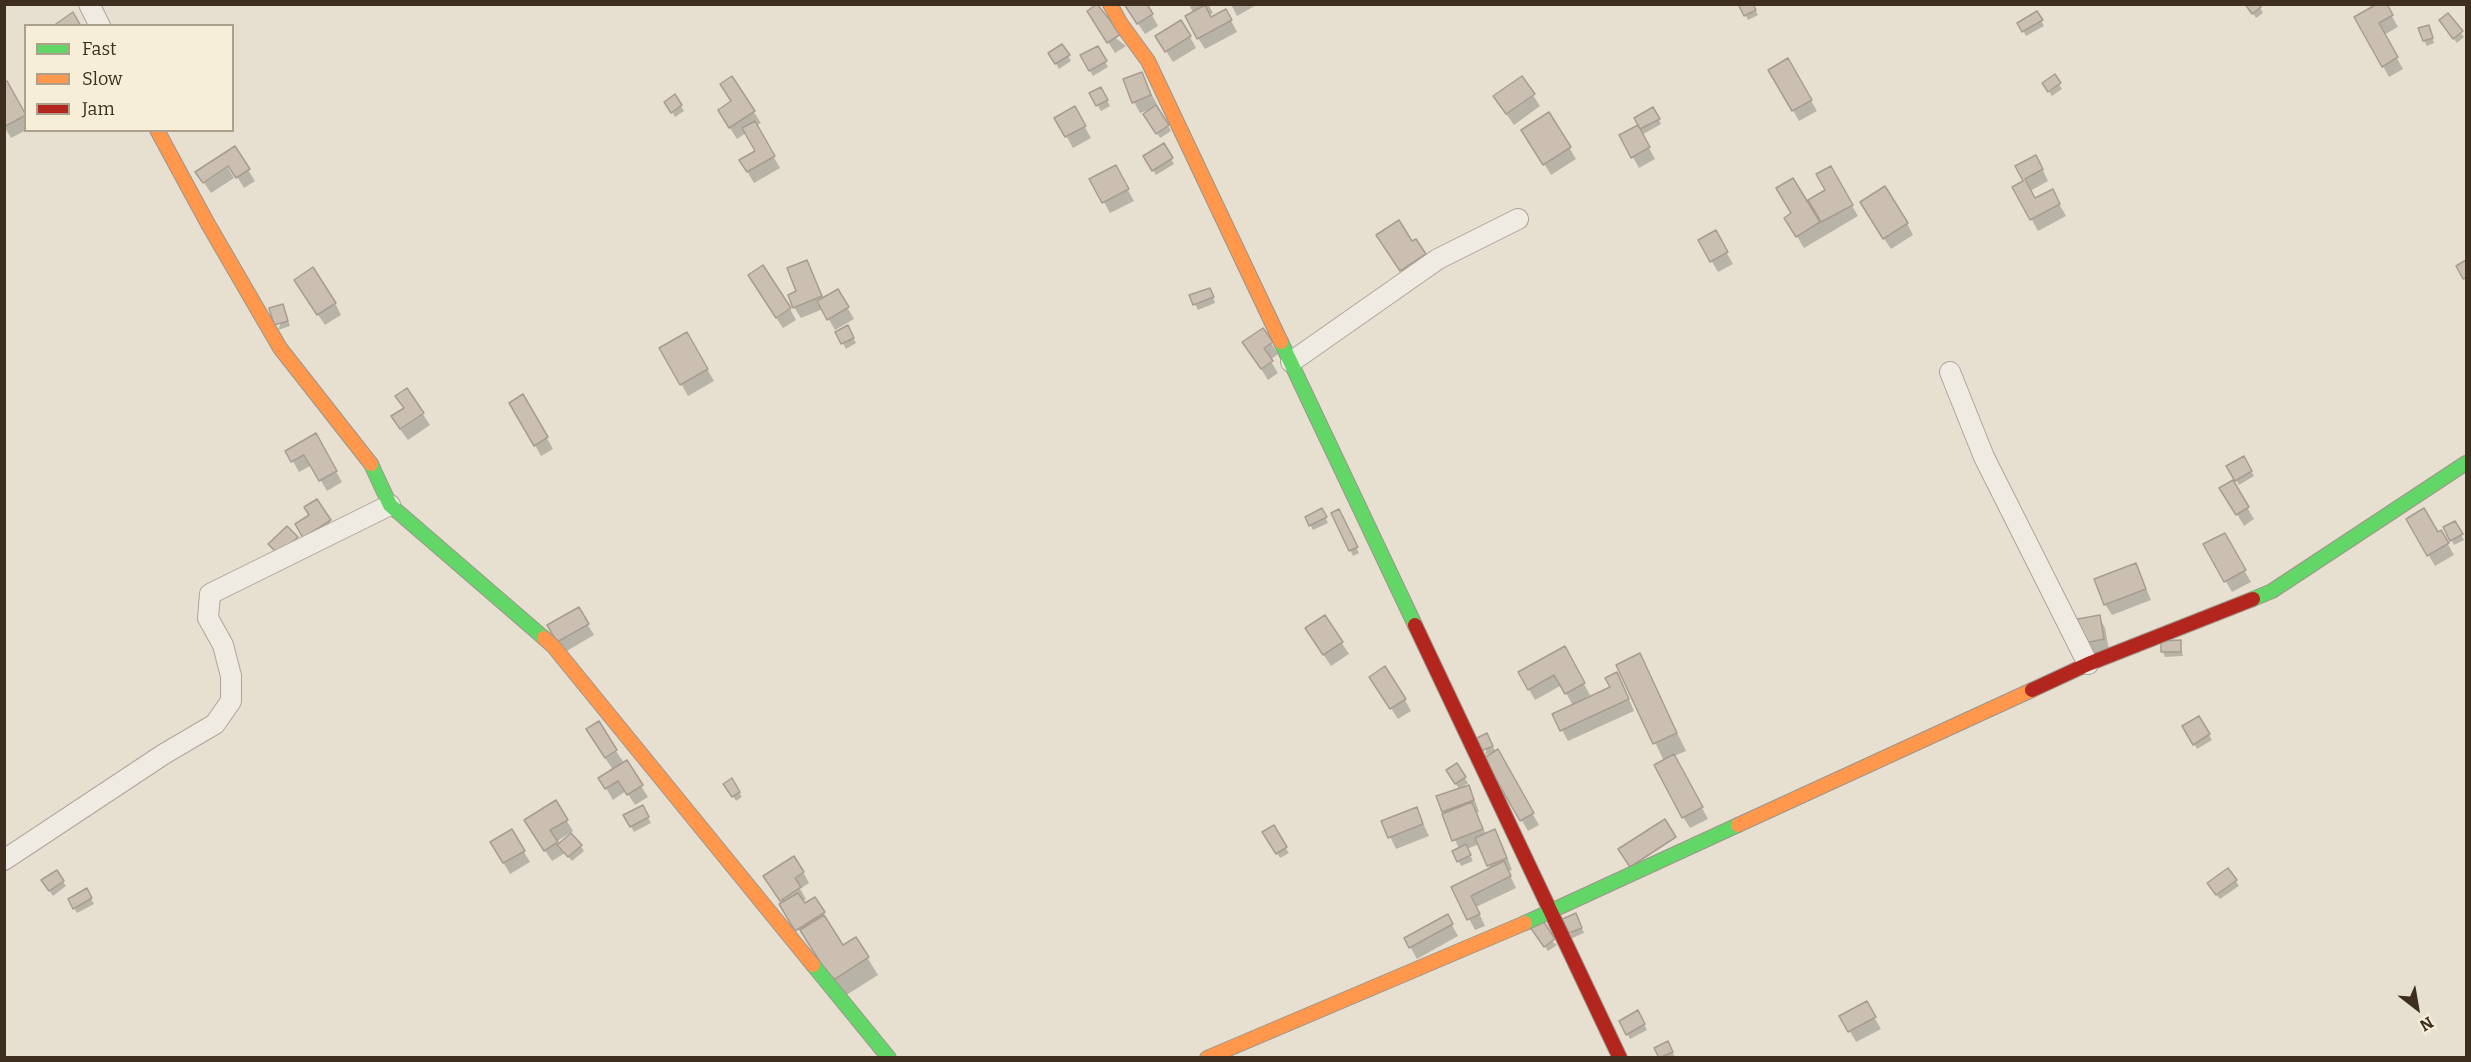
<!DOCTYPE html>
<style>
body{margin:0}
#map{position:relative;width:2471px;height:1062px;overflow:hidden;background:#e7e0d1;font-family:Bitter,serif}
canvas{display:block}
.frame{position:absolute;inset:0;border:6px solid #3d2e20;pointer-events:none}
.legend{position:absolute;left:24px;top:24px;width:210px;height:108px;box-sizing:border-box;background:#f7eed8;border:2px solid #ada18e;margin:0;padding:8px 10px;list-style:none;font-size:18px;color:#3d2e20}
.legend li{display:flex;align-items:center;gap:12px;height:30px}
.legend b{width:30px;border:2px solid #ada18e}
.north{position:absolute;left:2387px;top:978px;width:60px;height:60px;-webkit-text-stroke:4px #f7eed8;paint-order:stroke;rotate:149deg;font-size:16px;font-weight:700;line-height:24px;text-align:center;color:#3d2e20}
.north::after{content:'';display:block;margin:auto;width:21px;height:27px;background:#3d2e20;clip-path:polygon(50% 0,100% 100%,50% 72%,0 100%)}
</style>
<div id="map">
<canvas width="2471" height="1062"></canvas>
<div class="frame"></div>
<ul class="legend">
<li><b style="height:8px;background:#63d668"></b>Fast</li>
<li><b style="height:8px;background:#ff974d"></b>Slow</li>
<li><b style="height:8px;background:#b3261e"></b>Jam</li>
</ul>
<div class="north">N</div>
</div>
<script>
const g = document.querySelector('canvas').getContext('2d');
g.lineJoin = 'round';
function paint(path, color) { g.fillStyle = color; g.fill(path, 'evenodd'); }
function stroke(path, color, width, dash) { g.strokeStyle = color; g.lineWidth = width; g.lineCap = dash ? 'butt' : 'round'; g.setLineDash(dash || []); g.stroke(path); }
paint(new Path2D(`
 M1125,4L1152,15L1158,26L1145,34Z
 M1189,4H1208L1213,13L1209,15L1211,19L1226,11L1237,32L1205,49L1198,38L1193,13Z
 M1231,4H1258L1237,16Z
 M1740,4H1752L1758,15L1748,20Z
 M2247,4H2258L2263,13L2256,18Z
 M2385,4L2398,27L2384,35L2403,69L2389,77L2356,18Z
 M2037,13L2044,26L2026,36L2019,23Z
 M2448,15L2464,37L2457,43L2443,26Z
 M1096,23L1126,46L1115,53Z
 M2431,32L2434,43L2427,46L2424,41Z
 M1157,37H1190L1196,48L1173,62Z
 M1062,46L1071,61L1059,69L1050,53Z
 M1098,48L1108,67L1093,76L1082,56Z
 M1787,60L1817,111L1799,121L1770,70Z
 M1141,74L1171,131L1160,138L1145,114L1149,110L1140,113L1134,102Z
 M2054,76L2062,89L2052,96L2044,83Z
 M732,78L761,123L756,126L780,168L754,183L741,161L757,152L746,133L737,139L726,122L733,102Z
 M1522,78L1540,106L1514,125L1502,108Z
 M7,83L26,116V130L11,138L4,126Z
 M1101,89L1110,106L1101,111L1091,94Z
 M675,96L684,111L675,117L666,102Z
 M1074,108L1091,138L1073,148L1056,118Z
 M1653,109L1661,124L1642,135L1655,159L1639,168L1621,136L1640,126Z
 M1549,114L1576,159L1551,175L1530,141Z
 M1163,145L1174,164L1156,175L1145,156Z
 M234,148L255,181L244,188L230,165H226L234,178L211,193L197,172Z
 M1115,167L1134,201L1110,213L1092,180Z
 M2017,167L2042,168L2048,181L2030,191L2035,199L2058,202L2066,216L2038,231L2014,187L2025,182Z
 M1830,168L1858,216L1804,248L1786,218L1806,203L1827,191Z
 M1868,214L1907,223L1913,235L1891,249Z
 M1715,232L1733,264L1718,272L1700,241Z
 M1412,243L1425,255L1431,266L1408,281L1385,247Z
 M806,262L824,299L838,291L854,319L835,330L823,309L801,318L794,307Z
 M756,287L790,309L796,320L783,328Z
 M302,291L335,303L341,315L325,325Z
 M1212,294L1215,303L1198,310L1191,296Z
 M285,311L290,326L278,330Z
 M847,327L856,343L846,349L837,333Z
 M1263,330L1278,354L1270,360L1278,373L1268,380L1251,353Z
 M687,334L714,381L688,396L662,349Z
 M407,390L430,425L408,440L399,428Z
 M523,396L553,449L541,456L511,403Z
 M315,435L342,482L327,491L312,465L299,472L287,451Z
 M2243,458L2254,476L2239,485L2228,467Z
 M2232,482L2254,519L2244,526L2222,488Z
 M1322,510L1328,523L1313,530L1307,518Z
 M1333,514L1341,516L1359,553L1353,556Z
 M2408,520L2437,534L2441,532L2454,555L2435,566Z
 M329,521L336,532L311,548L297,525Z
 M2454,523L2464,540L2454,545L2445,528Z
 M2224,535L2251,582L2232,592L2205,545Z
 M2136,565L2151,600L2112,615L2105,604Z
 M578,609L594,635L565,652L549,625Z
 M1325,617L1349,654L1331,666L1313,639Z
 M2099,617L2105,628L2109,650L2084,655L2078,644Z
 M2180,642L2183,656L2165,657L2163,652Z
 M1564,648L1590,695L1583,699L1584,701L1623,685L1634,711L1568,741L1562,730L1573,706L1562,685L1535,700L1520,673Z
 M1639,655L1686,751L1674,756L1708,819L1690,828L1683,817L1664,761L1618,665Z
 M1378,688L1405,700L1411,711L1398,719Z
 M2199,718L2212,740L2197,749L2184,727Z
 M1489,740L1539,825L1528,831L1486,758L1494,754L1493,752L1485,755Z
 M594,741L616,751L624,763L626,762L648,797L635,805L626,791L613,800L600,778L613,770Z
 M1456,765L1468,783L1459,789L1448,771Z
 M731,780L742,797L736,801L725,784Z
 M1468,787L1474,798L1479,812L1477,813L1486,835L1494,831L1501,842L1512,870L1508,871L1516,888L1476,907L1485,926L1475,930L1453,888L1491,870L1479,844L1467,849L1473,861L1461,866L1454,851L1459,849L1443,811Z
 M555,802L573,831L556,842L558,846H581L584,851L572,861L565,853L552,861L533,832Z
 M642,807L651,823L634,832L625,816Z
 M1416,809L1429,836L1396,849L1383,822Z
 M1273,827L1289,853L1280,858L1264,832Z
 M512,832L530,862L510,874L492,843Z
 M57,872L66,886L53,896L43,881Z
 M803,872L809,883L800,889L806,899L802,902L804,905L815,899L842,947L856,939L878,975L843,997L771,887Z
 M2236,881L2239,886L2220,899L2212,889Z
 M86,890L94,904L77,913L70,900Z
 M1447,916L1458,936L1417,959L1406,939Z
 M1578,920L1584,933L1568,940Z
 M1532,927L1557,945L1548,951Z
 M1866,1003L1881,1029L1856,1042L1841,1016Z
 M1638,1012L1647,1030L1630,1039L1621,1022Z
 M1667,1043L1675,1057L1660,1058L1656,1048Z`), '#0003');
const building = new Path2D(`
 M1097,4L1121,34L1107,43L1087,11Z
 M1124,4H1147L1153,14L1137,24Z
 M1738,4H1753L1756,10L1744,16Z
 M2245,4H2259L2261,7L2252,14Z
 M2377,4H2387L2393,15L2379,23L2398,57L2382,67L2354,17Z
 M1205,5L1211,17L1226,9L1232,20L1197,39L1185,16Z
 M2037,11L2043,20L2022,32L2017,23Z
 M73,12L81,26H53Z
 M2448,13L2463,31L2453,39L2439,20Z
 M1181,20L1191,36L1165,52L1155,36Z
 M2429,25L2433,38L2423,41L2418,28Z
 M1062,44L1070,55L1055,64L1048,53Z
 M1098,46L1107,61L1089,71L1080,55Z
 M1788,58L1812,100L1792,111L1768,70Z
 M1142,72L1151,95L1132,103L1123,79Z
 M2055,74L2061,83L2048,92L2042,83Z
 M732,76L755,111L729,128L718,110L731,101L720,84Z
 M1522,76L1535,94L1506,114L1493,96Z
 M7,81L26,115L4,127V83Z
 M1101,87L1108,100L1096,106L1089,93Z
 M675,94L682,105L671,113L664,102Z
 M1156,105L1169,125L1156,134L1143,114Z
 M1075,106L1086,126L1065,137L1054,118Z
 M1653,107L1660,119L1640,129L1634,118Z
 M1549,112L1571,147L1543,165L1521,130Z
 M755,121L775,156L747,172L739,160L755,151L742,128Z
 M1638,125L1650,147L1631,158L1619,135Z
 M1164,143L1173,158L1152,171L1143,156Z
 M235,146L250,169L236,178L228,166L203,183L195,172Z
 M2036,155L2043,169L2025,179L2035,198L2053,189L2060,204L2030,220L2012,187L2023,181L2015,166Z
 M1116,165L1129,189L1102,203L1089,179Z
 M1831,166L1853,205L1821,222L1808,200L1825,190L1816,174Z
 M1793,178L1820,222L1796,237L1784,218L1791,213L1776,188Z
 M1885,186L1908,223L1883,239L1860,202Z
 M1399,220L1412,241L1416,239L1426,254L1400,271L1376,235Z
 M1716,230L1728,252L1710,262L1698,240Z
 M807,260L822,296L793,308L788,295L796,291L787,268Z
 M2466,260V278L2463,279L2456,266Z
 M763,265L791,308L776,318L748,275Z
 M313,267L336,303L317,315L294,280Z
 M1210,288L1214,297L1193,305L1189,295Z
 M838,289L849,307L827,320L817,301Z
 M283,304L288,321L274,325L269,308Z
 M848,325L854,338L841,344L835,332Z
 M1263,328L1273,342L1264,348L1273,361L1261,369L1242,342Z
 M687,332L708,369L680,385L659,348Z
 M407,388L424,413L400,429L391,416L404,408L395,396Z
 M523,394L548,437L534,446L509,403Z
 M316,433L337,471L319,481L304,455L291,462L285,451Z
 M2244,456L2252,471L2235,481L2226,466Z
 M2233,480L2249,507L2236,515L2219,488Z
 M317,499L331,520L303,538L295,524L309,515L304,507Z
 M1322,508L1327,517L1309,526L1305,517Z
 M2424,508L2438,532L2441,530L2449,543L2427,556L2406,519Z
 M1339,509L1358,547L1349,551L1331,513Z
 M2455,521L2463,534L2450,541L2443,527Z
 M287,526L298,537L279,555L268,544Z
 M2225,533L2246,570L2224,582L2203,544Z
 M2136,563L2146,589L2104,605L2094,579Z
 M579,607L589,624L557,642L547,625Z
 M1325,615L1343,642L1323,655L1305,628Z
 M2100,615L2104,639L2076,645L2072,620Z
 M2181,640V652H2161V641Z
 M1565,646L1585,683L1565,694L1554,675L1528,690L1518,672Z
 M1640,653L1677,733L1653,744L1616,665Z
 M1385,666L1406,699L1390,709L1369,677Z
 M1617,672L1629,699L1560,731L1552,714L1610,687L1605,678Z
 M2199,716L2210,734L2193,745L2182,726Z
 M599,721L617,750L605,758L586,729Z
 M1487,733L1493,746L1481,751L1475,739Z
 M1498,749L1534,813L1520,821L1484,758Z
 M1674,754L1703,807L1682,818L1654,765Z
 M627,760L643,785L627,795L618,781L605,789L598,778Z
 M1457,763L1466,777L1455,784L1446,770Z
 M732,778L740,792L732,797L723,784Z
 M1469,785L1474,800L1442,812L1436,796Z
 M556,800L568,820L550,830L558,842L544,851L524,820Z
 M1472,802L1483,829L1452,841L1442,814Z
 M643,805L649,817L630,827L623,815Z
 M1417,807L1423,824L1388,838L1381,821Z
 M1665,819L1676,837L1630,867L1618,849Z
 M1274,825L1287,847L1276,854L1262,832Z
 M512,829L525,851L503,863L490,842Z
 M1495,829L1507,858L1487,866L1475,838Z
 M571,833L582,845L568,857L557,845Z
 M1466,844L1471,855L1457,862L1452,851Z
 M794,856L804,872L795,878L801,887L780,901L763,876Z
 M1504,861L1511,876L1471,896L1480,914L1467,920L1451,887Z
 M2228,868L2237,880L2216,895L2207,883Z
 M57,870L64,881L49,891L41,880Z
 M87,888L92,898L73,909L68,899Z
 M798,893L805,903L815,897L825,912L795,931L779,904Z
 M1576,913L1582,928L1564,935L1558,921Z
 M1448,914L1453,924L1409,948L1404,938Z
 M824,915L843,945L856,937L869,957L832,981L800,930Z
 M1542,919L1555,939L1544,947L1530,927Z
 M1867,1001L1876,1017L1848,1032L1839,1016Z
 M1638,1010L1645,1024L1626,1035L1619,1021Z
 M1668,1041L1673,1052L1659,1058L1654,1048Z`);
paint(building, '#cbbfb2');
stroke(building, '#a89c90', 1.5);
const street = new Path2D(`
 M89,4L100,26
 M1291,362L1438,259L1518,219
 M1950,372L1984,457L2088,664
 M4,860L164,754L215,724L231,701V676L223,645L208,618L210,594L390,505`);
const fast = new Path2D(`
 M1281,342L1415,625
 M371,464L390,505L544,638
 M2253,599L2272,591L2466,463
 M1525,923L1738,825
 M813,965L889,1058`);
const slow = new Path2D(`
 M1110,4L1121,24L1148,61L1281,342
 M157,130L208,224L280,348L371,464
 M544,638L553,646L813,965
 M1738,825L2032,690
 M1207,1058L1525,923`);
const jam = new Path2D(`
 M1415,625L1620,1058
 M2032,690L2088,664L2253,599`);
stroke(street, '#ada599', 22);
stroke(fast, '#9c958a', 16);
stroke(slow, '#9c958a', 16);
stroke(jam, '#9c958a', 16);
stroke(street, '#efebe3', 20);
stroke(fast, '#63d668', 14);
stroke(slow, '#ff974d', 14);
stroke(jam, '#b3261e', 14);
</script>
